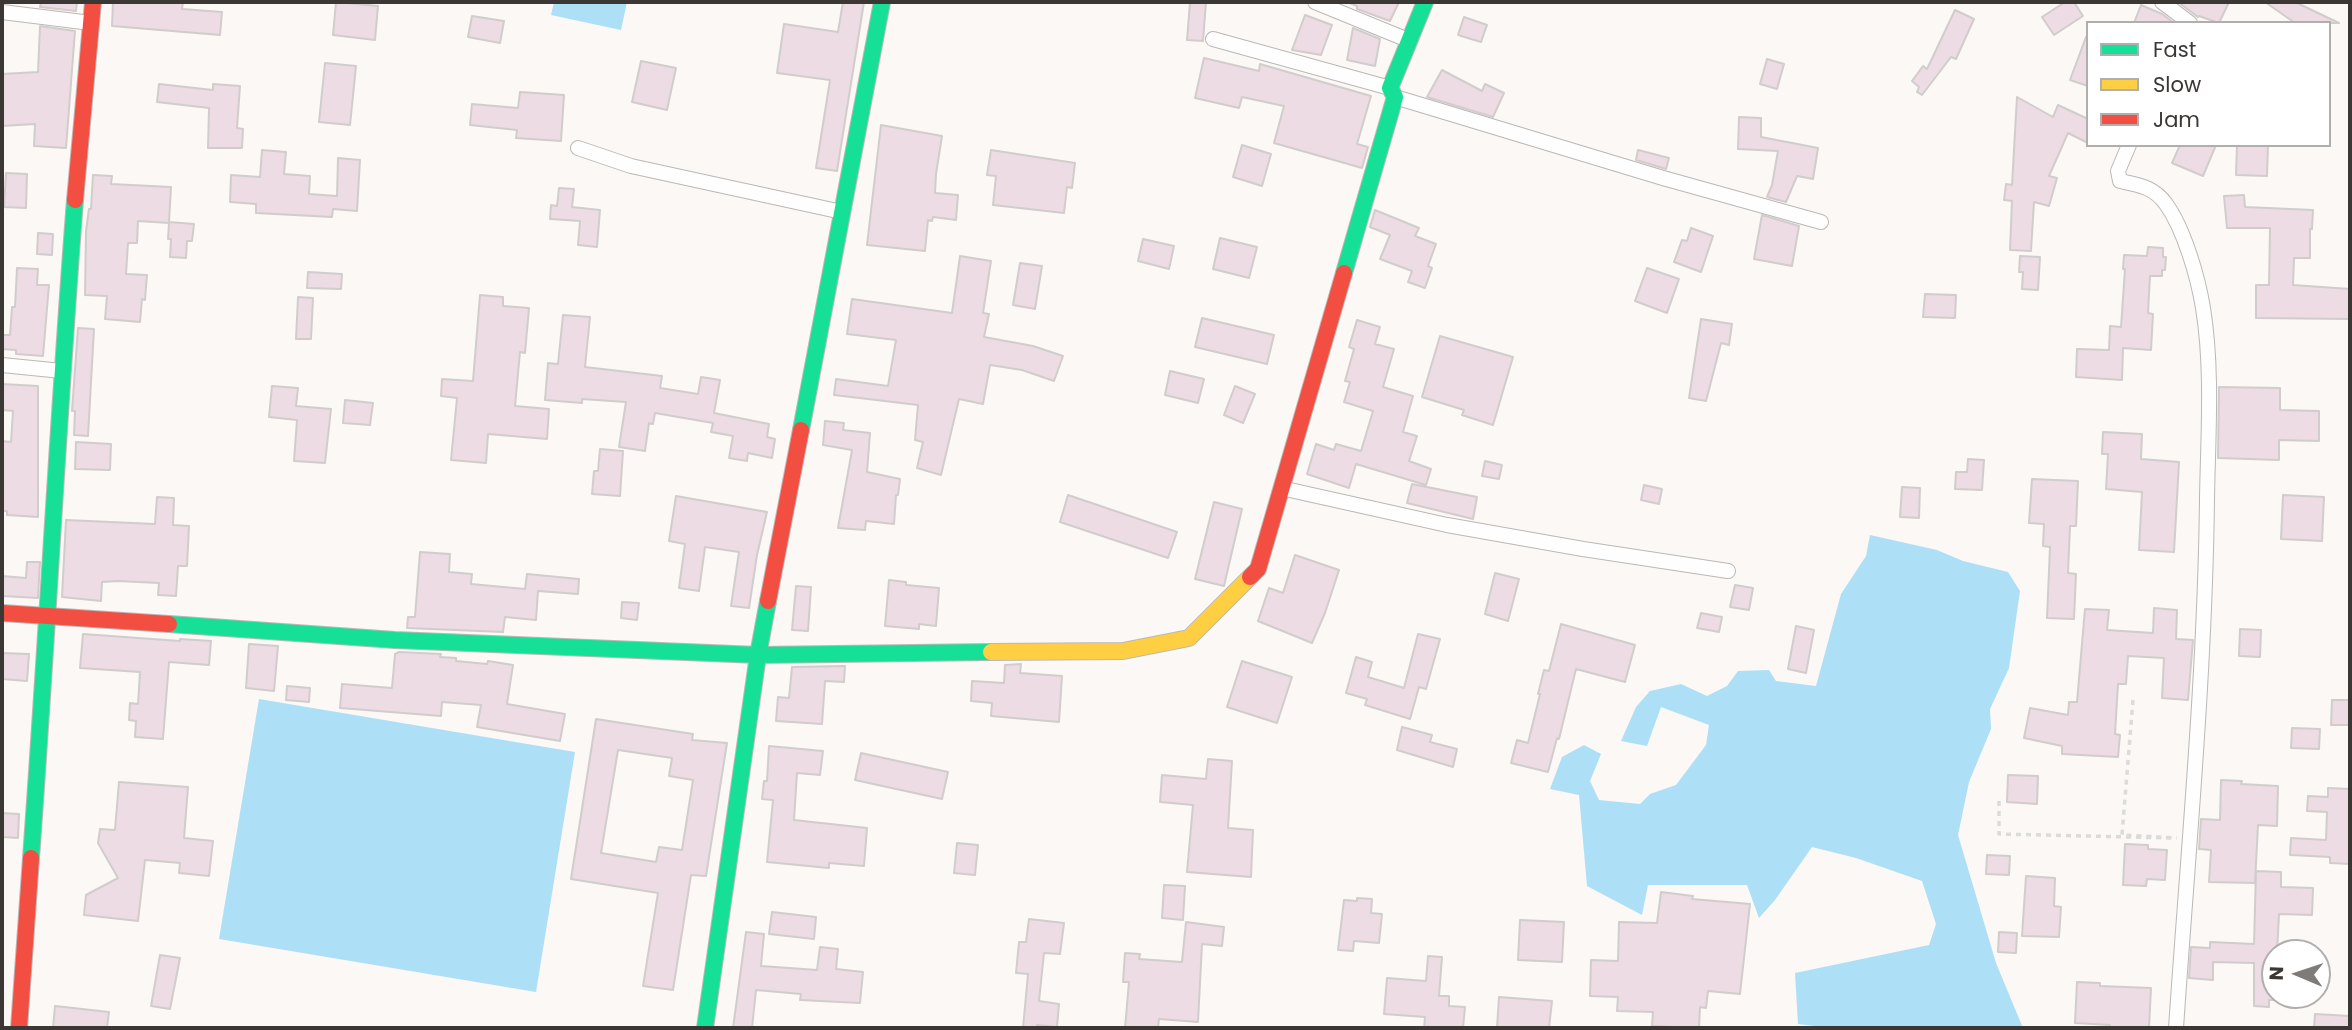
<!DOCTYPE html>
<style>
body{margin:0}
#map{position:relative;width:2352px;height:1030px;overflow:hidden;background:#fbf8f5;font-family:Poppins,sans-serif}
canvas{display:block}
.frame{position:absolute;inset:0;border:4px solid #3a3735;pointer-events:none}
.legend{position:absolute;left:2086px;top:21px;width:245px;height:126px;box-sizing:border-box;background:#fff;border:2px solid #b0afae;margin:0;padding:9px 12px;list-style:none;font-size:21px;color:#3a3735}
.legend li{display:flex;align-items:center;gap:14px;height:35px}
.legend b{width:35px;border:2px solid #b0afae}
.north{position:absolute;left:2261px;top:939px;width:70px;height:70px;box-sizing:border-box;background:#fff;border:2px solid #b0afae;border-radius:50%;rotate:272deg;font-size:19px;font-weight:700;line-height:28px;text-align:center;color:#3a3735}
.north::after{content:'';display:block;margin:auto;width:24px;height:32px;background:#7e7b78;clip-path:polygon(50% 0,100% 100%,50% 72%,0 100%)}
</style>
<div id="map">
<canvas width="2352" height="1030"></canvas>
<div class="frame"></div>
<ul class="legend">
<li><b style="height:9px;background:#16e098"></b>Fast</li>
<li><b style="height:9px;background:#ffcf43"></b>Slow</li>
<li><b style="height:9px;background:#f24e42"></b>Jam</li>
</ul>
<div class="north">N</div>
</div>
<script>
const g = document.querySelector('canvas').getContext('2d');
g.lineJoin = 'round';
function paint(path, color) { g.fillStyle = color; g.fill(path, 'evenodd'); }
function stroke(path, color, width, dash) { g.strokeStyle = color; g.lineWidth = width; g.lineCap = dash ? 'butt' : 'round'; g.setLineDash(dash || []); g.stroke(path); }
paint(new Path2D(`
 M554,2H627L621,30L551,15Z
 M1870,535L1937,550L1963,561L2008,572L2020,591L2009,668L1990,709L1991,729L1969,782L1958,835L1996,963L2023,1028H1831L1798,1024L1795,973L1929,945L1936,924L1922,881L1856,858L1812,847L1775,900L1759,918L1747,885H1648L1642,915L1587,886L1579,795L1550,789L1562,757L1584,745L1601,754L1590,781L1599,800L1640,804L1650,794L1676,785L1706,745L1709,725L1661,707L1647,746L1621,741L1636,707L1650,691L1681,684L1707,696L1727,686L1738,671L1769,670L1776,681L1816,686L1841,594L1866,556Z
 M259,699L575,752L536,992L219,939Z`), '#ade0f6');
const building = new Path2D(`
 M41,2H77L76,11L40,7Z
 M113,2H183L182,9L222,12L220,35L112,26Z
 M336,2L378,6L375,40L333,35Z
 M843,2H864L837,171L816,168L830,80L777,73L784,24L838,32Z
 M1190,2H1206L1203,41L1187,40Z
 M1347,2H1399L1390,21L1357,9V6Z
 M2065,2H2074L2083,16L2054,35L2042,17Z
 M2178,2H2229L2219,23L2199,16L2198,17Z
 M2265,2H2295L2339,23H2295Z
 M2141,5L2162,14L2174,23H2134Z
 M1955,10L1974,19L1956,59L1951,57L1922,95L1917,92L1919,87L1912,81L1923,66L1927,69Z
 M1305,15L1332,25L1321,55L1292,50Z
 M472,16L504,21L500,43L468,37Z
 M1464,17L1487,25L1481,42L1458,35Z
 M40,26L75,31L66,148L34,146L35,124L2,126V74L38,72Z
 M1353,28L1380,39L1375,66L1347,60Z
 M2086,37H2088V86L2070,80Z
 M1204,58L1259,71L1260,64L1371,96L1357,144L1368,147L1362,168L1274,143L1284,106L1242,97L1239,108L1195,98Z
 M1767,59L1784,64L1777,89L1760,84Z
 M641,61L676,68L667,110L632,102Z
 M325,63L356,66L350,125L319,122Z
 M1442,70L1482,91L1485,84L1504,93L1493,117L1427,97Z
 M159,84L213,90V84L240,86L237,128L243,129L242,148H208L209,108L157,102Z
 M520,92L564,95L561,141L516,138L517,130L470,125L472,104L518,108Z
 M2017,97L2053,117L2058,105L2088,119V143L2068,133L2049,176L2057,178L2049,206L2034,202L2031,251L2010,250L2012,201L2004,200L2006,184L2012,185Z
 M1739,117L1761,118V137L1818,148L1813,179L1797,176L1786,202L1767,197L1772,185L1778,151L1738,149Z
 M881,125L942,136L936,174L935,193L958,195L956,220L933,217L932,221L928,220L925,251L867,245Z
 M1242,145L1271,154L1262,186L1233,177Z
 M2180,145H2216L2203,176L2172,163Z
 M2237,145H2268L2267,176L2236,175Z
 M262,150L286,152L284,174L310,176L309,194L337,196L338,158L360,160L357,211L333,209L332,217L256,213V204L230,202L231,175L260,177Z
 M991,150L1075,163L1072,188L1067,187L1064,213L993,205L996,176L987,175Z
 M1638,150L1669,158L1666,169L1636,160Z
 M6,173L27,174L26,208L4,207Z
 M93,175L112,176L111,184L171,187L169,222L194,224L192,241H187L186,258L170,257L171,239H168L169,223L138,221L137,243H128L126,274L147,275L145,300L142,299L140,322L105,319L107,296L85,295L86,231L89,209H91Z
 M559,188L574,189L572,207L600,210L597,247L578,245L580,221L550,219L551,205L557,206Z
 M2244,195L2245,207L2313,210L2312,229H2310V258H2294L2293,285L2350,289V319L2256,318V285H2269L2270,228H2227L2224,196Z
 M1375,210L1419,228L1415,236L1436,244L1428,266L1432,268L1425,288L1408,282L1412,271L1380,259L1390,235L1370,227Z
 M1762,215L1799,226L1792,266L1754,259Z
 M1691,228L1713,236L1701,272L1674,262L1682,240L1687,241Z
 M38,233L53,234L52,255L37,254Z
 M1220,238L1257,247L1249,278L1213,269Z
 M1143,239L1174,246L1169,269L1138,261Z
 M2148,247L2163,248V257H2166L2165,270H2162V276H2150L2148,313L2153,314L2151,350L2123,348L2122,380L2076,377L2077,349L2109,350L2110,326L2121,327L2125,269H2123L2124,255L2147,256Z
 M960,256L991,261L983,313L989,314L984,337L1033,346L1063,356L1054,381L1022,370L990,365L983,404L959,399L941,475L917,468L923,442L915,440L918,405L834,395L836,379L888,386L896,340L847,334L852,299L952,313Z
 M2020,256L2040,257L2038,290L2022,289L2023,272H2019Z
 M1020,263L1042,266L1035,309L1013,305Z
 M17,268L38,269L37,285H49L43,356L16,354V350L2,349V335H10L12,307H15Z
 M1647,268L1679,279L1667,313L1635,301Z
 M308,272L342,274L341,289L307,288Z
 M1925,294L1956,295L1955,318L1923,317Z
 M480,295L503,297V306L529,308L525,353L520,352L515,406L549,409L547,439L488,434L486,463L451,460L457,398L441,396L442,379L473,381Z
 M298,297L313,298L311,339H296Z
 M563,315L590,317L585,367L662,376L660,388L698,394L701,377L720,380L714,413L769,424L767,437L775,439L772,458L748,453L747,461L729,458L733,436L711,432L713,423L655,413L653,424L649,423L645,451L619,447L626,402L582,399V403L545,400L548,363L558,364Z
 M1202,318L1274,335L1267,364L1195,347Z
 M1701,319L1732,324L1729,345L1721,343L1706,401L1689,398Z
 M1357,320L1380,327L1375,344L1394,349L1383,387L1413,396L1403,432L1417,436L1409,461L1431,469L1426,485L1356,464L1349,488L1307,474L1316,444L1334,450L1336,444L1361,451L1373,411L1344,402L1350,382L1345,381L1354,349L1349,347Z
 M78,328L94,329L88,436L74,435L75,411H72Z
 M1440,336L1513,357L1493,425L1462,415L1464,410L1422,397Z
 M1170,371L1204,379L1198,403L1165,395Z
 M2,384L38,386V517L7,515V511H2V441L11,442L13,411L2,410Z
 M272,386L298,388L296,406L331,409L325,463L294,461L297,420L269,417Z
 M1235,386L1255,394L1243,423L1224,415Z
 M2219,387L2280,388V410L2319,411V441L2279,440V460L2218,458Z
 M345,400L373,403L370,425L343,423Z
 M825,421L844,423L843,430L870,433L867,472L900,479L898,495H896L894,524L866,521L865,530L838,528L852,450L823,445Z
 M2103,432L2142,434L2141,459L2179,462L2174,552L2139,550L2142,492L2106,489L2108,454H2102Z
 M76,442L111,444L110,470L75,469Z
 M600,449L623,451L620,496L592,494L594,471H598Z
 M1968,459L1984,460L1982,490L1955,489L1956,472H1967Z
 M1485,461L1502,465L1499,479L1482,476Z
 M2032,479L2078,481L2076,526H2070L2068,573L2076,574L2074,619L2047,618L2050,547L2043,546L2044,524L2029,523Z
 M1412,484L1477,497L1473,519L1407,503Z
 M1644,485L1662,489L1659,504L1641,500Z
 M1902,487L1920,488L1919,518L1900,517Z
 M1068,495L1177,532L1168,558L1060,522Z
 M2283,495L2324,497L2322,541L2281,539Z
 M676,496L767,512L757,555L749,608L731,606L739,552L705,547L699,591L679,588L685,544L669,541Z
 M157,497L174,498L173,525L189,526L187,566H178L176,596L158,595L159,583L118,581L102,582L101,601L62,597L66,520L155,524Z
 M1214,502L1242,509L1224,586L1195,579Z
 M420,552L450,554L449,572L472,574L471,584L525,589L527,574L579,579L578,594L538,591L536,620L505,617L503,632L407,628L408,617H415Z
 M1295,555L1339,570L1325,613L1312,643L1258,621L1269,588L1283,593Z
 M27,562H40L38,598L2,596V576L26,578Z
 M1495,573L1519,579L1508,621L1485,614Z
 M889,580L906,582V585L939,588L936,626L919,624V629L885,626Z
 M1735,585L1753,588L1749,610L1730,607Z
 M796,586L811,587L808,631L792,630Z
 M622,602L639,603L637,620L621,618Z
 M2154,608L2177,610L2176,639L2193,640L2188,700L2162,698L2164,658L2128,656L2126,684H2118L2115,734L2120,735L2118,757L2062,754V746L2024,738L2030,708L2068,715L2069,702H2077L2085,609L2109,610L2107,630L2153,633Z
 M1701,613L1722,617L1719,632L1697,628Z
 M1561,624L1635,645L1625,682L1576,669L1559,739L1557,738L1548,772L1511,763L1517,740L1528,743L1540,694H1538L1544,670L1549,671Z
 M1796,626L1814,630L1806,673L1788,669Z
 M2240,629L2261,630L2260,657L2239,656Z
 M83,634L180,641V639L211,641L209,665L169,662L163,739L135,737L136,721L129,720L130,703L138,704L140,672L80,668Z
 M1418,634L1440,639L1426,689L1419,687L1410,719L1365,705L1367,699L1346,693L1356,657L1372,662L1368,677L1404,688Z
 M249,644L278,646L274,691L246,688Z
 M399,652L441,654L440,657L456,658V661L487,664L488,661L513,665L507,704L565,714L560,741L477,727L481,705L442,702L441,716L340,708L342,684L392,688L395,654Z
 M2,653L29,654L27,681L2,679Z
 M1242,661L1292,677L1277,723L1227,707Z
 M1021,664L1020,673L1062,676L1059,722L991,716L992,703L971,701L972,681L1004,683L1005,665Z
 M845,666L844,682L825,681L822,724L776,721L778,697L789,698L792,667Z
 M287,686L310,688L309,702L286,700Z
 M2332,700H2350V725H2331Z
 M596,719L693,734L692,740L727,743L706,876L691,875L673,990L643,986L658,893L571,879ZM618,750L672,758L669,776L693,780L682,850L659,847L656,862L601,853Z
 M1402,727L1432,735L1430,742L1457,749L1453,767L1397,750Z
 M2292,728L2320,729L2319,749L2291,748Z
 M769,746L823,751L820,775L797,773L794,820L867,828L864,866L829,863V868L767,862L773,800L762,799L764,781H767Z
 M861,753L948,772L942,799L855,780Z
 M1208,759L1232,761L1228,828L1253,830L1251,877L1187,872L1193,805L1160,802L1162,775L1206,779Z
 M2008,775L2038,776L2037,804L2007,802Z
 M2221,780L2242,781L2241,784L2278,786L2277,826L2258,825L2255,883L2209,882L2211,850L2199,849L2201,819L2220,820Z
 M119,782L188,787L184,838L213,841L209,876L179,873L180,863L145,860L138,921L84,915L86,895L118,878L98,843L100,829L115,830Z
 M2328,788L2350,789V864L2330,863V857L2290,855L2291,838L2326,840L2327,812L2307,811L2308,796L2328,797Z
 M2,813L19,814L18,838L2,837Z
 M957,843L978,845L975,875L954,873Z
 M2125,844L2148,845V849L2167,850L2165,880L2147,879L2146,886L2123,885Z
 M1987,855L2010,856L2009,875L1986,874Z
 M2256,871L2281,872V887L2313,888L2312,915L2279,914L2277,953H2275V1000H2269V1007L2254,1006V963L2213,962V980L2189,978L2191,947L2210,948V942L2254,944Z
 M2026,876L2055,878L2054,906L2061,907L2059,937L2022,936Z
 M1164,885L1185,886L1183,920L1162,918Z
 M1661,892L1693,896L1692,899L1750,904L1740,994L1708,991L1706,1008L1700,1007L1699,1028L1652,1026L1653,1012L1617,1011L1618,997L1590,996L1591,960L1618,961L1619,922L1657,923Z
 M1357,898L1372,899L1371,913L1382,914L1379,943L1354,941L1353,951L1338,950L1344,900L1357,901Z
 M772,912L816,917L814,939L769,934Z
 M1029,919L1064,923L1060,954L1044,953L1039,1001L1059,1004L1057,1027L1037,1025L1036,1028H1023L1028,974L1016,973L1019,942H1026Z
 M1520,920L1564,922L1562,962L1518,960Z
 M1186,922L1224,927L1222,946L1202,944L1198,1022L1159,1019L1158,1028H1125L1129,982H1123L1125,953L1140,954L1139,959L1182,962Z
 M746,932L764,934L761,966L817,970L820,947L838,949L836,969L863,972L860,1003L800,1000L801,994L756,990L752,1028H733Z
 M1999,932L2017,933L2016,953L1998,952Z
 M160,955L180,958L170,1009L151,1006Z
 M1428,956L1442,957L1439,996H1449V1006L1465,1007L1463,1028H1424L1425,1017L1384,1014L1387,978L1426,981Z
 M2077,982L2100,983V986L2151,988L2149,1028H2110V1025L2075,1023Z
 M1499,997L1552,1001L1549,1028H1497Z
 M55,1006L109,1012L107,1028H53Z
 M2315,1014L2350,1016V1028H2314Z`);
paint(building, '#eddce3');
stroke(building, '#d0cdcc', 2);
const street = new Path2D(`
 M1315,2L1408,40
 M2162,2L2190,23
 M2,12L91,23
 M1213,39L1390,88
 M1395,97L1663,178L1821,222
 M2129,145L2118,171L2120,181C2139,185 2154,187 2166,204C2184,229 2198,277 2203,308C2213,370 2208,436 2207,499C2205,675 2188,852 2176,1028
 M578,148L631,166L842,212
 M2,365L62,371
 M1281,488L1447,525L1583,549L1728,571`);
const fast = new Path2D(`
 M1344,273L1395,97L1390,88L1425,2
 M801,430L882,2
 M169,624L395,640L758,655L991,652
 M31,858C47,639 58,419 75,200
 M705,1028L758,655L768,601`);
const slow = new Path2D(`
 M991,652L1123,651L1189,638L1250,577`);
const jam = new Path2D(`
 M75,200L93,2
 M1250,577L1258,569L1344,273
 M768,601L801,430
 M2,613L169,624
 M19,1028L31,858`);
stroke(street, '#bbb8b6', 16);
stroke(fast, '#bbb8b6', 18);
stroke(slow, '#bbb8b6', 18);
stroke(jam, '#bbb8b6', 18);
stroke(new Path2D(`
 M2133,700L2122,835L2177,838
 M1999,801V834L2173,838`), '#dcdbdb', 3.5, [5, 5]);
stroke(street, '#fefefe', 14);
stroke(fast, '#16e098', 16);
stroke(slow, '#ffcf43', 16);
stroke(jam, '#f24e42', 16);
</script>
